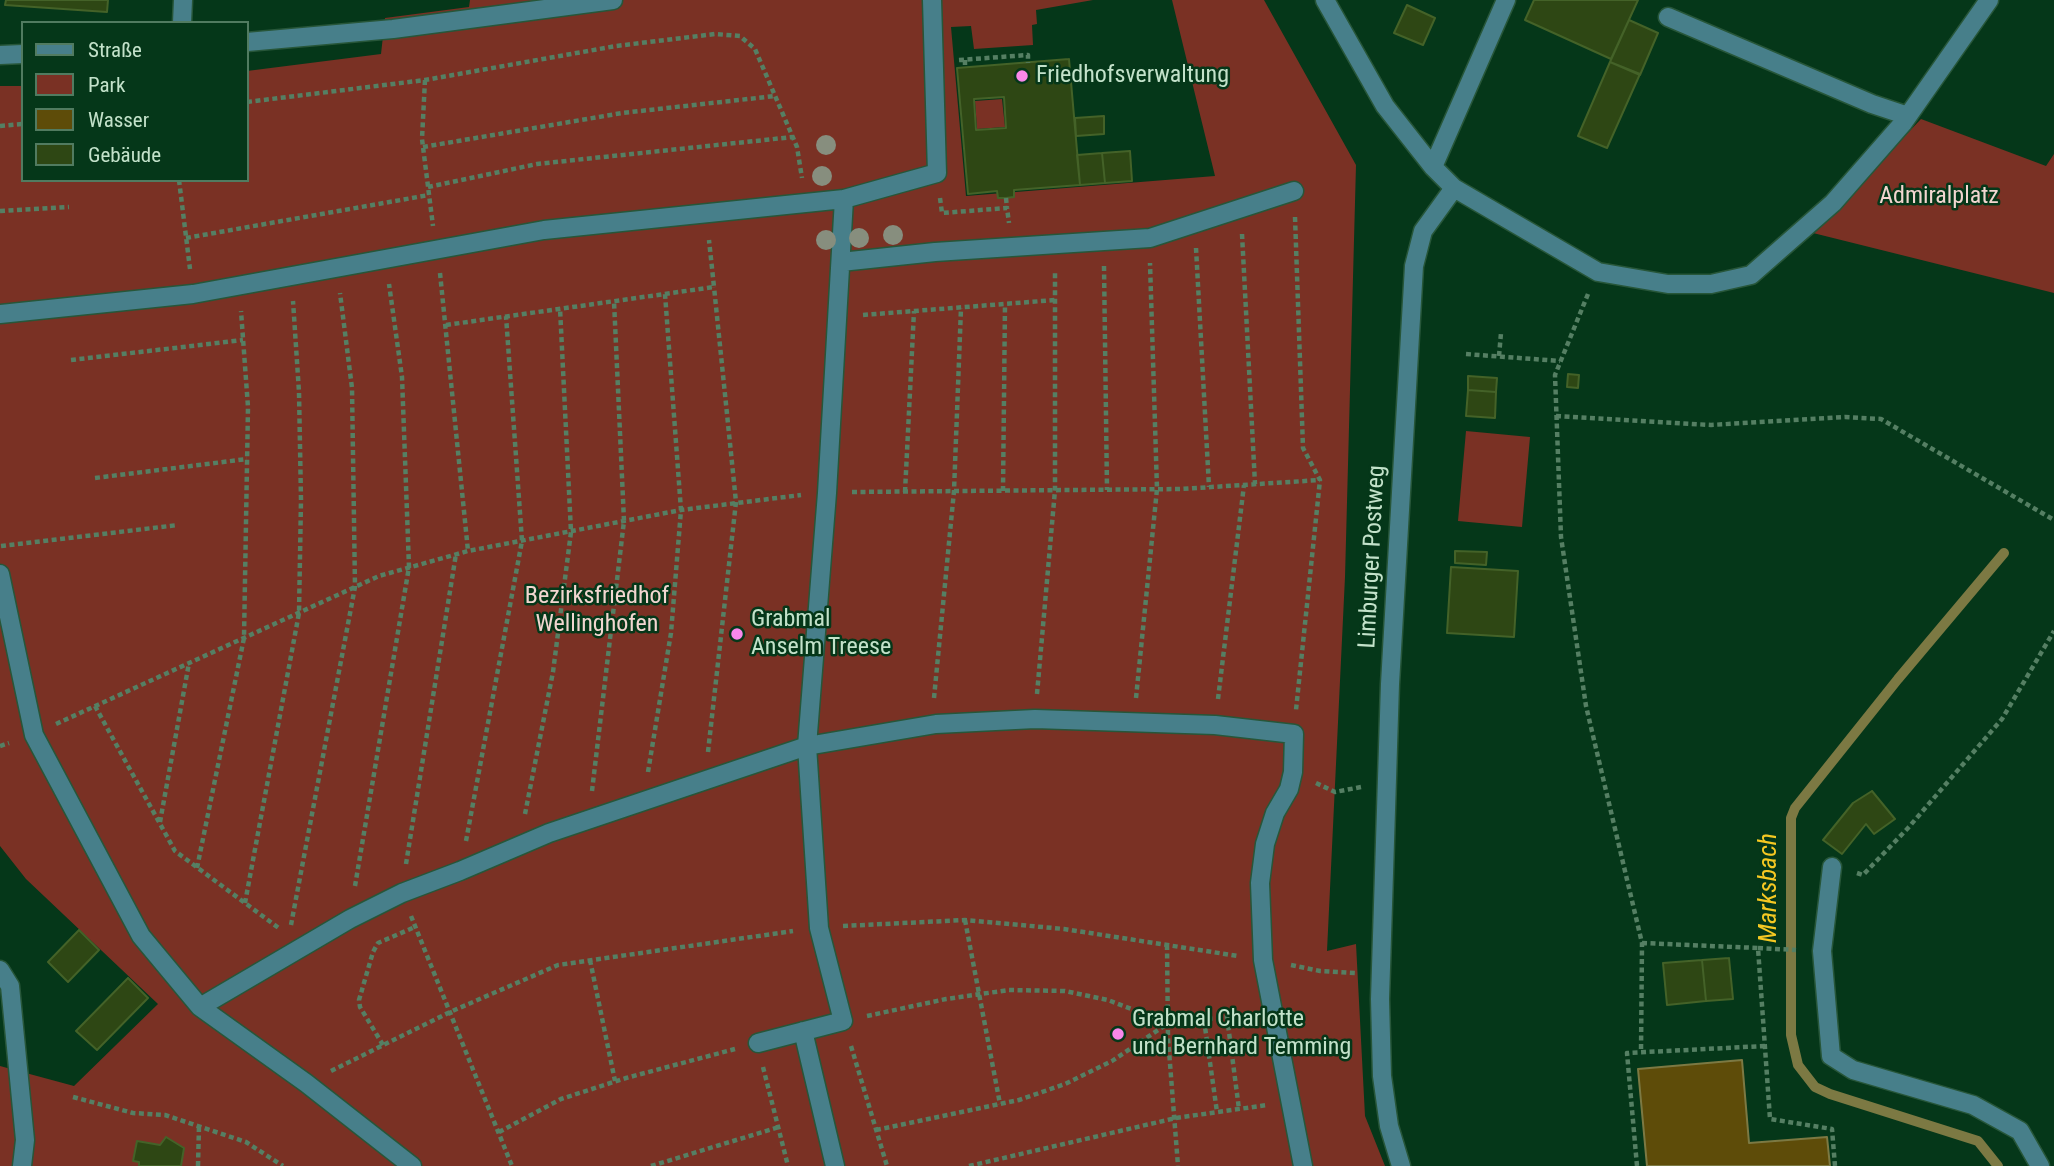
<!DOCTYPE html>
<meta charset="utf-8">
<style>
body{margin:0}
#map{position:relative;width:2054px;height:1166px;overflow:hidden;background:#053719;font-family:"Roboto Condensed",sans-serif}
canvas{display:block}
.legend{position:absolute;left:21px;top:21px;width:228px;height:161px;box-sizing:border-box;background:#053719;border:2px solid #517b60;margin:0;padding:9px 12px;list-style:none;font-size:21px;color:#c3e2ca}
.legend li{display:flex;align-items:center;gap:14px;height:35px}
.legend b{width:35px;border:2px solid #517b60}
</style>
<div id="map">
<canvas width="2054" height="1166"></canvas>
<ul class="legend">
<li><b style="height:9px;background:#477f8a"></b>Straße</li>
<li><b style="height:19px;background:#7a3124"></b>Park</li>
<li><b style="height:19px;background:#5e4c09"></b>Wasser</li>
<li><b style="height:19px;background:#2e4714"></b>Gebäude</li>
</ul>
</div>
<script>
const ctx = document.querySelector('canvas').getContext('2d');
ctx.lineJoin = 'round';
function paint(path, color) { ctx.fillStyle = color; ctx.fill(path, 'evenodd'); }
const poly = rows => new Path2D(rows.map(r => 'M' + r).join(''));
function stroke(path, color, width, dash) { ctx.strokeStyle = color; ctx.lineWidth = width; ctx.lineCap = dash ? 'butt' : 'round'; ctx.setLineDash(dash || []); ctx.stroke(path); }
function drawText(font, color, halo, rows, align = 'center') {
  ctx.font = font + ' "Roboto Condensed",sans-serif'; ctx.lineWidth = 5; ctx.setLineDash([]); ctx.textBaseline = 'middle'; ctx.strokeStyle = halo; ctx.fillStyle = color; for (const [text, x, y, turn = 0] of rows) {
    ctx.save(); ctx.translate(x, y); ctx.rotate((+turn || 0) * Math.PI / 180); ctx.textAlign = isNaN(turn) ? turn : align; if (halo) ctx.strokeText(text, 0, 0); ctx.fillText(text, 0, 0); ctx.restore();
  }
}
paint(poly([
 [470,0,1093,0,1036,10,1037,24,1032,25,1033,45,974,49,971,26,951,27,966,196,1215,176,1172,0,1264,0,1356,165,1345,577,1327,951,1356,944,1365,1116,1385,1166,0,1166,0,1066,74,1086,158,1004,26,879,0,846,0,86,23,86,23,180,247,180,247,71,381,54,385,18,469,7],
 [1002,99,1005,127,977,129,975,101],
 [1921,119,2046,166,2054,154,2054,293,1813,233],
 [1466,431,1530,437,1522,527,1458,521]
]), '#7a3124');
const water = poly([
 [1742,1060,1749,1143,1827,1137,1830,1166,1647,1166,1638,1069,1742,1060]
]);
paint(water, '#5e4c09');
stroke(water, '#7c7943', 2);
stroke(poly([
 [1998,1166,1978,1141,1830,1094,1815,1087,1798,1065,1791,1035,1791,818,1795,808,1898,679,2004,553]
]), '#7c7943', 10);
const building = poly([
 [6,0,108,0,107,12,5,5,6,0],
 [1534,0,1638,0,1611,59,1525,20,1534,0],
 [1407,5,1435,18,1423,45,1394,33,1407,5],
 [1629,20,1658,33,1640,75,1610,62,1629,20],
 [1069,59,1080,185,1014,190,1014,197,1006,198,998,198,997,191,968,194,957,68,1069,59],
 [1004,97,1006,128,976,130,974,99,1004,97],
 [1610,62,1640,74,1607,148,1578,136,1610,62],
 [1104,116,1104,134,1076,136,1075,118,1104,116],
 [1130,151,1132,181,1105,183,1102,153,1130,151],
 [1102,153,1105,183,1080,185,1077,155,1102,153],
 [1568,374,1579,375,1578,388,1567,387,1568,374],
 [1468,376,1497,378,1496,392,1468,390,1468,376],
 [1468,390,1496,392,1495,418,1466,416,1468,390],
 [1455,551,1487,552,1486,565,1455,563,1455,551],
 [1451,567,1518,571,1514,637,1447,633,1451,567],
 [1872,791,1895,819,1874,834,1866,824,1842,854,1823,840,1853,803,1872,791],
 [79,930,99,950,68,982,48,962,79,930],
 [1729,958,1733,999,1706,1001,1702,960,1729,958],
 [1702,960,1706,1001,1667,1005,1663,963,1702,960],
 [128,978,148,998,97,1050,76,1031,128,978],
 [166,1137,184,1148,181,1166,139,1166,139,1162,133,1161,137,1141,160,1145,166,1137]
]);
paint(building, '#2e4714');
stroke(building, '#446228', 2);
const minor = poly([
 [1325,0,1385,106,1433,167,1454,188,1598,272,1668,284,1711,284,1751,275,1833,203,1903,123,1989,0],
 [1668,17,1872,104,1908,116],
 [182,23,183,0],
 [247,42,393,29,613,0],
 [0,55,23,54],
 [1433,167,1506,0],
 [841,262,935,252,1150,238,1294,191],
 [0,314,193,294,544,230,844,199,937,173,932,0],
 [0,574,34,735,141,936,200,1007,306,1083,412,1166],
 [1832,867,1822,951,1831,1056,1853,1070,1973,1105,2020,1131,2040,1166],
 [0,970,10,986,25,1140,22,1166],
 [200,1007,350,919,402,893,460,871,549,833,807,746,936,724,1035,719,1215,725,1294,734,1293,772,1289,789,1275,813,1265,844,1260,883,1263,960,1303,1166],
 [803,1031,835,1166],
 [758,1043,843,1021,819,928,807,746,827,493,844,199],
 [1401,1166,1389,1126,1382,1076,1380,999,1390,684,1414,266,1423,231,1454,188]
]);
stroke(minor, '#275639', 21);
stroke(poly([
 [959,60,1028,55,1028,63],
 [965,60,965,68],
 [425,80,422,139,433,226],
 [247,102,425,80,616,46,715,34,740,36,755,49,797,147,802,178],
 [0,126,23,124],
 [423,147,622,113,775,96],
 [179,180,190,269],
 [428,187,537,164,793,137],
 [940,198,942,213,1007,208,1009,223],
 [1006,198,1007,208],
 [0,211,69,207],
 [1295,217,1303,448,1320,480,1296,710],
 [1242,234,1255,484],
 [186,238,429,195],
 [1196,248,1209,487],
 [1104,266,1107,490],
 [440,273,468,551],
 [1588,294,1555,375,1561,537,1586,706,1642,943,1641,1052],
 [863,315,1055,300],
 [446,325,714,287,709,240],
 [1466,354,1560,361],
 [1499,356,1501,333],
 [71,360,243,340],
 [1556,416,1711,425,1845,417,1881,419,2054,520],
 [95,478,247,459],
 [1003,491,1005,304],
 [852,492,1181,489,1320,480],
 [905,492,914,311],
 [1,546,178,525],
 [1037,694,1055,490,1055,270],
 [934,698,954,491,961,308],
 [1136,698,1157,489,1150,263],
 [1218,699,1244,485],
 [95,706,175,851,280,929],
 [56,724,379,576,468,551,681,510,801,495],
 [0,746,9,743],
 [708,752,736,502,714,287],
 [648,772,671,633,681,510,665,294],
 [1316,783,1335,792,1361,787],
 [592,791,624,521,614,301],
 [525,814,553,672,571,532,560,308],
 [160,822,189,663],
 [466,841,522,541,506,316],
 [406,864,456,554],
 [197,868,244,638,248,407,241,311],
 [1857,873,1863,875,1908,828,2002,719,2054,631],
 [355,886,409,567,402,377,389,284],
 [245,903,299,613,301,500,299,392,293,301],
 [411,916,512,1166],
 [965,920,1000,1104],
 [291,925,355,587,352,388,340,293],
 [843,926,965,920,1064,929,1238,956],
 [1642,943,1758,948,1770,1119,1832,1129,1835,1166],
 [1167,945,1168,1038,1178,1166],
 [1758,948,1796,950],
 [590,960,615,1081],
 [1291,965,1320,971,1356,973],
 [867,1016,946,999,1009,990,1065,991,1108,1000,1168,1023,1249,1015],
 [1227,1017,1239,1109],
 [1204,1020,1217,1112],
 [383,1045,360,1007,359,1000,373,952,378,943,415,927],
 [851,1046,887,1166],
 [763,1067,788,1166],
 [331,1071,450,1012,558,965,793,931],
 [73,1097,133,1113,165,1115,246,1142,283,1166],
 [876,1130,1019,1100,1065,1084,1112,1061,1167,1024],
 [499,1132,561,1099,626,1078,735,1049],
 [198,1166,199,1126],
 [651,1166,779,1127],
 [969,1166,1176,1118,1267,1105],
 [1637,1166,1627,1053,1765,1046]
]), '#557f63', 4.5, [5, 3.5]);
stroke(minor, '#477f8a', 18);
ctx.fillStyle = '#878e7e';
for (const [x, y] of [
 [826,145],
 [822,176],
 [893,235],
 [859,238],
 [826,240]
]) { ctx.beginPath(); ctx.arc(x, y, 10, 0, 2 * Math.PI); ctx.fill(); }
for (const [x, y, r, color] of [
 [1022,76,7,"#f888eb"],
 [737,634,7,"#f888eb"],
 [1118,1034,7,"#f888eb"]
]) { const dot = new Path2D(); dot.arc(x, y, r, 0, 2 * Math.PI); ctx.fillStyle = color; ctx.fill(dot); stroke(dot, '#053719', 2.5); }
drawText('24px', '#c3e2ca', '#053719', [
 ["Friedhofsverwaltung",1036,76],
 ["Grabmal",751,620],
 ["Anselm Treese",751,648],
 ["Grabmal Charlotte",1132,1020],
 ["und Bernhard Temming",1132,1048]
], 'left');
drawText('24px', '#f2d6d0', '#053719', [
 ["Admiralplatz",1939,197],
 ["Bezirksfriedhof",597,597],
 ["Wellinghofen",597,625]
]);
drawText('24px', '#c3e2ca', '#053719', [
 ["Limburger Postweg",1373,557,-87]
]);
drawText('italic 26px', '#f5c822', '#053719', [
 ["Marksbach",1769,888,-90]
]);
</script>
